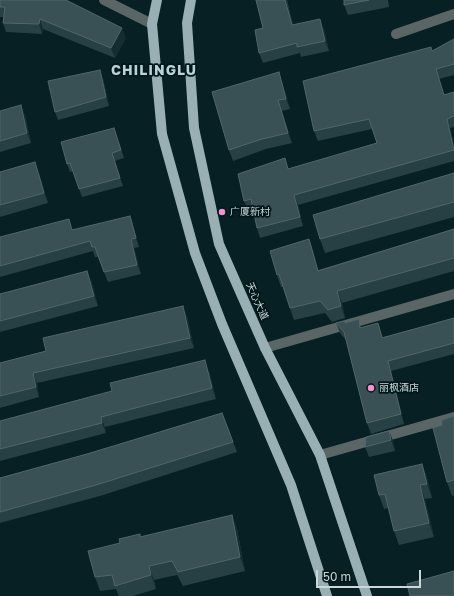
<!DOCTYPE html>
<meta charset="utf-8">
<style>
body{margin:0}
#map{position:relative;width:454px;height:596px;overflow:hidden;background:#062023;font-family:"Golos Text",sans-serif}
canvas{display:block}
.scale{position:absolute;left:316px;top:570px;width:105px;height:18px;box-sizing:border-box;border:2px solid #cad8da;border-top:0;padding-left:5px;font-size:12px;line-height:14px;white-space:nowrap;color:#cad8da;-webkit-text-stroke:3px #001719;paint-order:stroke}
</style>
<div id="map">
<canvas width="454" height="596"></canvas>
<div class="scale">50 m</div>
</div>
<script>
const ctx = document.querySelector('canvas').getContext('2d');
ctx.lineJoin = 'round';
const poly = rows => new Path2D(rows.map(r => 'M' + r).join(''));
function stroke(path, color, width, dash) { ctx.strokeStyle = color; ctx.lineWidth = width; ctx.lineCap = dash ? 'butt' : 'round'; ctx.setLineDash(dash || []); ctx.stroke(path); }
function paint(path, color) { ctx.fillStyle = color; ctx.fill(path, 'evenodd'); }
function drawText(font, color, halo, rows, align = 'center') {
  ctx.font = font + ' "Golos Text","Noto Sans SC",sans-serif'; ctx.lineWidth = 3.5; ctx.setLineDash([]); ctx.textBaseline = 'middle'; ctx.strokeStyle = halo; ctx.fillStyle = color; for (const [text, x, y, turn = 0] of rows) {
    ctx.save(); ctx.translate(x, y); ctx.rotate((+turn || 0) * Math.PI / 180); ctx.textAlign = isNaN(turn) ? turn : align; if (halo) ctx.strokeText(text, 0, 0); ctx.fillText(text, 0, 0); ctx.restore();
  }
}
stroke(poly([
 [104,0,152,24],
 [396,34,454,14],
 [265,348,454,294],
 [320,455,454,417]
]), '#5a6566', 10);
stroke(poly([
 [157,0,152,24,162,134,195,253,222,324,291,485,327,596],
 [191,0,187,23,194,128,219,244,265,348,320,455,367,596]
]), '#98b0b3', 10);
paint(poly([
 [0,0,126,38,115,58,43,29,42,34,6,32,3,23,4,17,0,17],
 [256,0,288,0,287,0,293,25,324,29,329,51,301,57,300,53,263,63,259,53,263,28],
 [344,0,388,0,389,7,348,15,344,5],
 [454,39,454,75,439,79,444,95,454,92,454,127,450,128,454,145,454,161,298,205,303,226,260,238,257,228,253,209,248,211,244,201,377,143,372,129,318,141,314,131,432,51],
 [103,78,109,106,58,120,55,112],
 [282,82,290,109,282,111,292,143,266,149,233,161,229,150],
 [0,111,25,115,31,143,0,152],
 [114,128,124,158,115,161,123,186,82,197,73,171,70,172,67,164],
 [0,172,39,173,48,203,0,217],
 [454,173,454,217,325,253,320,239],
 [130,216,133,225,139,247,134,248,141,274,108,282,98,257,95,257,93,251,0,277,0,237,73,230],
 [454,229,454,271,342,303,345,318,332,322,325,313,294,320,283,287,281,287,277,275,309,239,313,251,318,270],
 [91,280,98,306,0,332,0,294],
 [187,316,194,348,37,383,39,397,0,408,0,363],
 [454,318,454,354,391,371,404,424,371,434,367,423,346,340,340,333,336,323,345,323,362,327,378,323,383,337],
 [209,371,216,399,105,427,106,433,0,461,0,421,112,391],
 [222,413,237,452,100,496,0,523,0,478,87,454],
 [454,416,454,495,452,496,447,482,442,425],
 [389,431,393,441,395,451,369,457,365,447],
 [422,464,427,478,432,498,425,499,434,537,399,545,394,531,388,508,384,509,379,495],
 [232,515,237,529,245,571,183,586,177,575,154,580,156,589,133,596,119,596,116,589,100,591,95,577,120,543,141,537]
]), '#274043');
paint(poly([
 [285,0,286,0,295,35,292,25],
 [40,19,43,29,42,34,39,24],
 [320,19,324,29,329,51,325,41],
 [122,28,126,38,115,58,111,48],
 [100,70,103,78,109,106,106,97],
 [279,72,282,82,290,109,286,99],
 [278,100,282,111,292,143,288,133],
 [21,105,25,115,31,143,27,133],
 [447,119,450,128,454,145,454,150],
 [112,153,115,161,123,186,120,178],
 [35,162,39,173,48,203,44,193],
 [294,195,298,205,303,226,300,217],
 [130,216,133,225,139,247,136,238],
 [131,239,134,248,141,274,137,265],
 [309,239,313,251,322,283,318,271],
 [87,271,91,280,98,306,94,296],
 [337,291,342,303,345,318,341,306],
 [183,306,187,316,194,348,190,338],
 [378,323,382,334,386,348,382,338],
 [205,360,209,371,216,399,212,388],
 [388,361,391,371,404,424,401,414],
 [33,373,37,383,39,397,36,387],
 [101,417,105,427,106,433,102,423],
 [389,431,393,441,395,451,391,440],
 [422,464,427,478,432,498,427,484],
 [420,485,425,499,434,537,429,523],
 [232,515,237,529,245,571,240,557],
 [149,566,154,580,156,589,151,575]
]), '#132d30');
const building = poly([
 [0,0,66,0,122,28,111,48,40,19,39,24,3,23,5,7,0,7,0,0],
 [256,0,285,0,292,25,320,19,325,41,297,47,297,43,259,53,255,30,263,28,256,0],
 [344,0,369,0,344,5,344,0],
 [454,39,454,64,436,69,444,95,454,92,454,116,447,119,454,150,294,195,300,217,257,228,251,199,244,201,238,174,285,158,288,169,377,143,369,119,314,131,303,81,431,47,432,51,454,39],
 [100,70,106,97,55,112,48,81,100,70],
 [279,72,286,99,278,100,288,133,262,139,229,150,212,92,279,72],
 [21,105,27,133,0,141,0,111,21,105],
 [114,128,121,150,112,153,120,178,79,189,70,163,67,164,61,142,114,128],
 [35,162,44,193,0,205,0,172,35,162],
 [454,173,454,202,320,239,313,215,454,173],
 [130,216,136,238,131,239,137,265,104,272,95,247,92,247,90,241,0,266,0,237,69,219,72,230,130,216],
 [454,229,454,258,337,291,341,306,328,310,320,301,290,308,279,274,277,275,270,251,309,239,318,271,454,229],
 [87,271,94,296,0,321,0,294,87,271],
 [183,306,190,338,33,373,36,387,0,396,0,363,46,351,43,338,183,306],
 [454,318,454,343,388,361,401,414,367,423,344,332,336,323,345,321,345,323,359,319,360,328,378,323,382,338,454,318],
 [205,360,212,388,101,417,102,423,0,449,0,421,112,391,110,383,205,360],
 [222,413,233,442,96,485,0,512,0,478,87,454,222,413],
 [454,416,454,480,447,482,433,428,442,425,442,420,454,416],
 [389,431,391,440,365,447,366,437,389,431],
 [422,464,427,484,420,485,429,523,394,531,385,494,379,495,374,475,422,464],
 [232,515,240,557,178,572,172,561,149,566,151,575,115,586,112,575,95,577,88,551,120,543,119,539,140,534,140,537,232,515],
 [454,571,454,596,410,596,407,584,454,571]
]);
paint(building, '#395154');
stroke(building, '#506669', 1);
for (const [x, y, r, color] of [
 [222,212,4,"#f591d2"],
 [371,388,4,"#f591d2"]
]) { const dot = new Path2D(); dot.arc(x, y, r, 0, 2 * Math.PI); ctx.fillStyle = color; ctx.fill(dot); stroke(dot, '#001719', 1.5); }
drawText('10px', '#cad8da', '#001719', [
 ["广厦新村",230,212],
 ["丽枫酒店",379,388]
], 'left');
drawText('10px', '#cad8da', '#001719', [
 ["天心大道",257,301,66]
]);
ctx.letterSpacing = '1px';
drawText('bold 14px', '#b6d4d7', '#001719', [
 ["CHILINGLU",154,71]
]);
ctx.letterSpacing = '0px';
</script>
